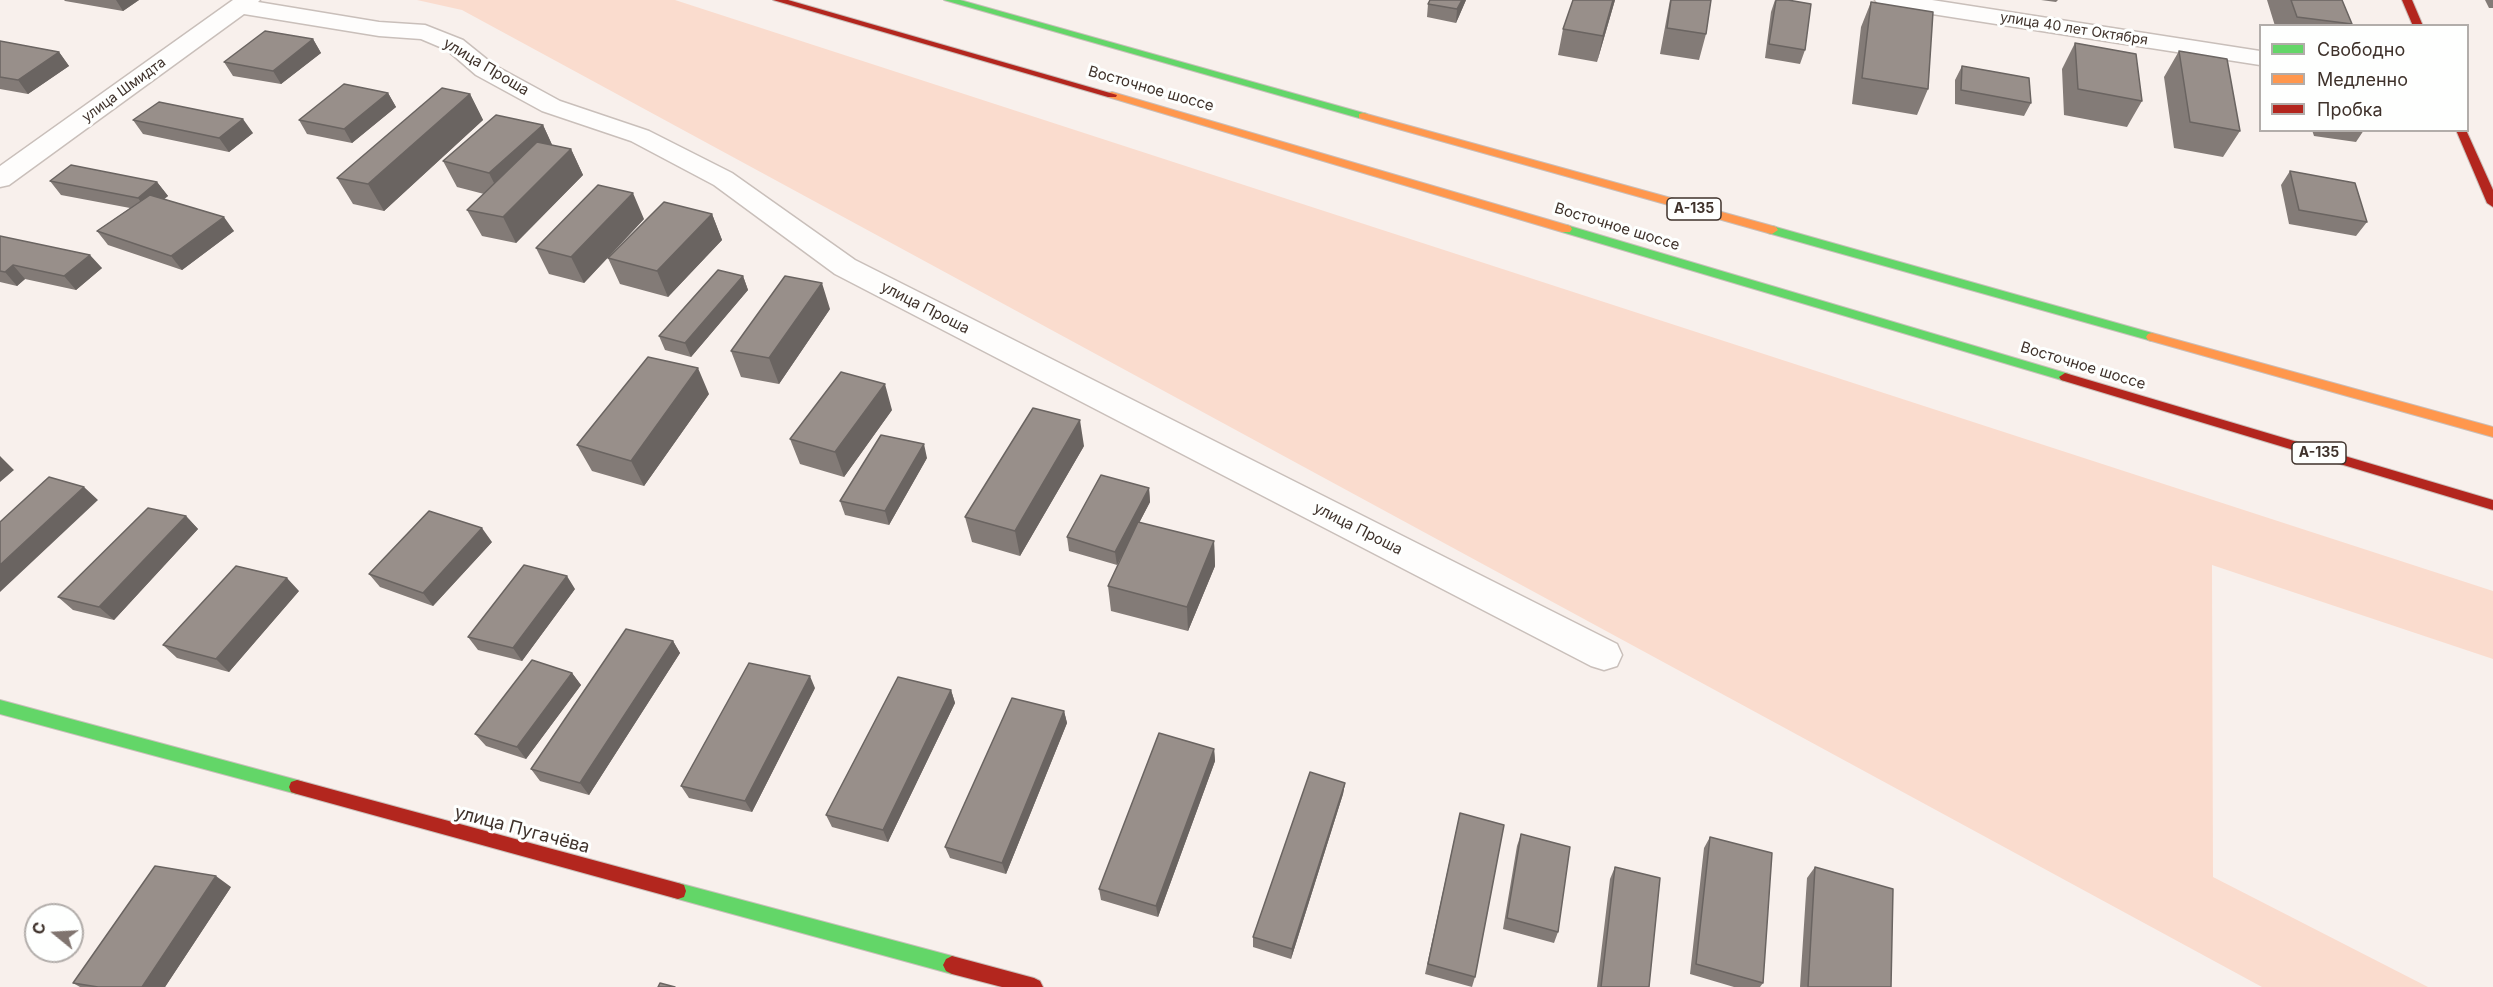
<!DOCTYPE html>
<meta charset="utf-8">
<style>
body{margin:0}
#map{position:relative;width:2493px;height:987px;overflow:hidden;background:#f8f0ec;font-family:Inter,sans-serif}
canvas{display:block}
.legend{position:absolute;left:2259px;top:24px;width:210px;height:108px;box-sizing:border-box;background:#fefffe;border:2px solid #b2adaa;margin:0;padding:8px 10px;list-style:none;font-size:18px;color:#3f322b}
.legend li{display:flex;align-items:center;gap:12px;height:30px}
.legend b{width:30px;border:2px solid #b2adaa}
.north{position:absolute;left:24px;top:903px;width:60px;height:60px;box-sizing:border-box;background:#fefffe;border:2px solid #b2adaa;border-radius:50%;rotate:288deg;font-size:16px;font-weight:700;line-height:24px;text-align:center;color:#3f322b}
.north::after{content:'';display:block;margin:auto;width:21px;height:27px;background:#80746f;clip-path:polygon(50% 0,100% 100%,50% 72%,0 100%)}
</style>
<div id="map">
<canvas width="2493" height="987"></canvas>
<ul class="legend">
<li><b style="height:8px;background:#63d668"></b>Свободно</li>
<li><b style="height:8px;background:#ff974d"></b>Медленно</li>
<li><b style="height:8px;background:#b3261e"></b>Пробка</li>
</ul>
<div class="north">С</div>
</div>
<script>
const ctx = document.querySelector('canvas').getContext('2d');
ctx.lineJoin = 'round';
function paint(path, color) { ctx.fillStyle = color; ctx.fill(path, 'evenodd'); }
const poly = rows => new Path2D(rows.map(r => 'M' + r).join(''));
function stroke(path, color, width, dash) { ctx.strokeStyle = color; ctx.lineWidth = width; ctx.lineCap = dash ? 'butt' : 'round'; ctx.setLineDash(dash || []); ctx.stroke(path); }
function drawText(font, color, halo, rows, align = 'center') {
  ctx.font = font + ' Inter,sans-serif'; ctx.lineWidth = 6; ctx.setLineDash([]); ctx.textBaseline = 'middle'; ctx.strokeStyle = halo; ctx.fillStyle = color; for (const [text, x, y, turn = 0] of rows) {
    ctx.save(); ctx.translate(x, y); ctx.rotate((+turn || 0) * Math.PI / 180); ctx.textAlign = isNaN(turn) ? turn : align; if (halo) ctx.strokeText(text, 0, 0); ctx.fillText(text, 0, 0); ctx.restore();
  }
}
paint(poly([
 [417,0,675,0,2493,591,2493,659,2212,565,2213,877,2428,987,2262,987,462,10]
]), '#fadcce');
const street = poly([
 [233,0,260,0,258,2,379,22,425,25,463,40,494,65,560,101,649,131,732,173,855,260,1617,644,1622,655,1617,666,1604,670,1591,666,835,274,714,185,631,141,542,111,476,75,447,50,421,39,379,36,244,14,9,185,0,187,0,166,233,0],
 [1875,0,1932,0,2260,51,2260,65,1887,7,1879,5,1875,0]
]);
const fast = poly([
 [944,0,960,0,1367,114,1368,116,1367,118,1359,118,944,0],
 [1566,225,2069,374,2071,377,2065,381,1562,232,1562,226,1566,225],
 [1772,226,2152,333,2158,337,2152,341,1768,233,1766,230,1772,226],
 [0,700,297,780,303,782,305,787,303,792,297,794,0,714,0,700],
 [678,883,952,956,958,959,961,965,958,971,952,974,678,899,672,897,670,891,672,885,678,883]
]);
const slow = poly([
 [1112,92,1570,226,1572,229,1570,232,1562,232,1108,97,1108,93,1112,92],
 [1363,113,1776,227,1778,230,1772,234,1768,233,1359,118,1359,114,1363,113],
 [2152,333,2493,427,2493,437,2148,340,2146,337,2148,334,2152,333]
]);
const jam = poly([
 [773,0,788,0,1117,95,1116,97,1108,97,773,0],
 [2402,0,2412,0,2423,26,2413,26,2402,0],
 [2456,130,2466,130,2493,190,2493,207,2487,203,2456,130],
 [2065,373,2493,500,2493,510,2061,380,2059,377,2065,373],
 [297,780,678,883,684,885,686,891,684,897,678,899,297,794,291,792,289,787,291,782,297,780],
 [952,956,1034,978,1040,981,1043,987,1002,987,952,974,946,971,943,965,946,959,952,956]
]);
stroke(street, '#c9bfba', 3);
stroke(fast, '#c9bfba', 2);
stroke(slow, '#c9bfba', 2);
stroke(jam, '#c9bfba', 2);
paint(street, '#fefdfc');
paint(fast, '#63d668');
paint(slow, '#ff974d');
paint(jam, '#b3261e');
paint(poly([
 [64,0,139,0,123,11,65,1],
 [1430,0,1466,0,1456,23,1427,17,1428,4],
 [1573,0,1615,0,1597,62,1558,55,1563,29],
 [1670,0,1711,0,1706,34,1699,60,1660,54],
 [1775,0,1805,50,1800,64,1765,58,1771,12],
 [2041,0,2058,0,2056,2],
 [2267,0,2342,0,2352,24,2351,26,2275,26],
 [2485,0,2493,0,2493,8,2489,8],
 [1871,2,1928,89,1917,115,1852,104,1861,27],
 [313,39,321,53,281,84,233,76,224,62],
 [0,41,59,52,69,66,28,94,0,89],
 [2075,43,2142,101,2127,127,2064,115,2062,69],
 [2179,51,2240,131,2223,157,2174,148,2164,77],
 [1962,66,2031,103,2024,116,1955,104,1955,80],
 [388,93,396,107,352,143,307,134,299,120],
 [470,94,483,120,384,211,353,204,337,178],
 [133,120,253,133,229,152,143,134],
 [543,125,552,145,571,149,583,175,516,243,482,236,467,210,484,194,457,187,443,161],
 [2312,130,2364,130,2356,142,2314,136],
 [2290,171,2367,222,2356,236,2289,224,2281,185],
 [50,181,157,182,168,196,164,199,234,231,182,270,108,245,97,231,130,208,61,195],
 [712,214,722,240,668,297,620,284,608,258],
 [644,219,584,283,549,274,536,248],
 [0,236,102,268,76,290,25,279,17,286,0,282],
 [743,276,748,290,691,357,665,350,659,336],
 [830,309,779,384,741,377,731,351],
 [709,394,644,486,592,471,577,445],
 [892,410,844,477,800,464,790,439],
 [1084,446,1020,556,972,542,965,517],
 [927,458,889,525,845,515,840,501],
 [1149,488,1150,502,1139,523,1214,541,1215,566,1188,631,1111,611,1108,586,1127,545,1117,565,1069,551,1067,537],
 [186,516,198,529,114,620,73,610,58,597],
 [492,542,433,606,380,587,369,574],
 [575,589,522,661,478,650,468,637],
 [299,591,229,672,177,658,163,645],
 [673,641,680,653,589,795,540,781,531,769],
 [572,673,581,685,526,759,486,746,475,734],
 [815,688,752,812,689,798,681,786],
 [951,690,955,703,888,842,832,827,826,815],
 [1064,711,1067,723,1006,874,950,858,945,847],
 [1214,749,1215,761,1158,917,1101,900,1099,889],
 [1345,783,1343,794,1291,959,1253,947,1253,937],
 [1460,813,1475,977,1472,987,1425,974],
 [1521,834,1558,932,1554,943,1503,929,1517,846],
 [1710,837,1763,983,1760,987,1734,987,1690,974,1704,848],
 [1615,867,1649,987,1597,987,1610,879],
 [1815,867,1891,987,1800,987,1807,878],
 [231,887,165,987,80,987,73,983]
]), '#837b77');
paint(poly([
 [116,0,139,0,123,11],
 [1462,0,1466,0,1456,23,1457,9],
 [1613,0,1615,0,1597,62,1603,36],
 [313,39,321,53,281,84,273,71],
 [59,52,69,66,28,94,18,80],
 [388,93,396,107,352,143,344,129],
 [470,94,483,120,384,211,368,184],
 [243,119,253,133,229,152,219,138],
 [543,125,555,151,502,199,489,173],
 [571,149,583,175,516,243,503,217],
 [157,182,168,196,148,212,138,198],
 [633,193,644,219,584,283,571,257],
 [712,214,722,240,668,297,657,271],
 [224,217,234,231,182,270,171,256],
 [90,255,102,268,76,290,64,276],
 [13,265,25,279,17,286,5,272],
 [743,276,748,290,691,357,685,343],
 [822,283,830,309,779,384,769,358],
 [698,368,709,394,644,486,631,461],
 [885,384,892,410,844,477,835,452],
 [1080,420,1084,446,1020,556,1015,531],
 [924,444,927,458,889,525,885,511],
 [0,456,14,470,0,482],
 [84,487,98,500,0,592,0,565],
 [1149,488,1150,502,1117,565,1115,552],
 [186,516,198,529,114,620,99,607],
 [482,528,492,542,433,606,423,593],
 [1214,541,1215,566,1188,631,1187,607],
 [567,576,575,589,522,661,513,648],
 [287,578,299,591,229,672,216,659],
 [673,641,680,653,589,795,580,783],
 [572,673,581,685,526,759,517,747],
 [810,676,815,688,752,812,745,801],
 [951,690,955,703,888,842,883,830],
 [1064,711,1067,723,1006,874,1002,863],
 [1214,749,1215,761,1158,917,1156,906],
 [1345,783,1343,794,1291,959,1292,949],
 [216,876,231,887,165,987,142,987]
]), '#6a6461');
const building = poly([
 [1430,0,1462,0,1457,9,1428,4,1430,0],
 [1573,0,1613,0,1603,36,1563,29,1573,0],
 [1671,0,1711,0,1706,34,1667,28,1671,0],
 [1776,0,1788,0,1811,4,1805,50,1769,44,1776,0],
 [2291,0,2342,0,2352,24,2297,17,2291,0],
 [1871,2,1933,12,1928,89,1862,78,1871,2],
 [265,31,313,39,273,71,224,62,265,31],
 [0,41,59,52,18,80,0,77,0,41],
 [2075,43,2136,54,2142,101,2078,89,2075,43],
 [2179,51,2227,59,2240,131,2190,122,2179,51],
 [1962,66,2029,78,2031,103,1961,90,1962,66],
 [344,84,388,93,344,129,299,120,344,84],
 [442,88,470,94,368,184,337,178,442,88],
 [159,102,243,119,219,138,133,120,159,102],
 [496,115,543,125,489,173,443,161,496,115],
 [537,142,571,149,503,217,467,210,537,142],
 [71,165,157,182,138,198,50,181,71,165],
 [2290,171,2355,183,2367,222,2299,210,2290,171],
 [598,185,633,193,571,257,536,248,598,185],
 [150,195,224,217,171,256,97,231,150,195],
 [664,202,712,214,657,271,608,258,664,202],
 [0,236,90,255,64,276,13,265,5,272,0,271,0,236],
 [718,270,743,276,685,343,659,336,718,270],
 [785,276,822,283,769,358,731,351,785,276],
 [648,357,698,368,631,461,577,445,648,357],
 [841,372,885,384,835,452,790,439,841,372],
 [1033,408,1080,420,1015,531,965,517,1033,408],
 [881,435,924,444,885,511,840,501,881,435],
 [1101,475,1149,488,1115,552,1067,537,1101,475],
 [49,477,84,487,0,565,0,522,49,477],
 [148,508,186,516,99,607,58,597,148,508],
 [429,511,482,528,423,593,369,574,429,511],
 [1138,522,1214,541,1187,607,1108,586,1138,522],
 [524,565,567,576,513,648,468,637,524,565],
 [236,566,287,578,216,659,163,645,236,566],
 [626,629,673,641,580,783,531,769,626,629],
 [532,660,572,673,517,747,475,734,532,660],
 [749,663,810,676,745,801,681,786,749,663],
 [898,677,951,690,883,830,826,815,898,677],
 [1012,698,1064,711,1002,863,945,847,1012,698],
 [1159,733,1214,749,1156,906,1099,889,1159,733],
 [1310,772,1345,783,1292,949,1253,937,1310,772],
 [1460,813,1504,825,1475,977,1428,964,1460,813],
 [1521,834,1570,847,1558,932,1507,918,1521,834],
 [1710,837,1772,853,1763,983,1696,964,1710,837],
 [155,866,216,876,142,987,98,987,73,983,155,866],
 [1615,867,1660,878,1649,987,1601,987,1615,867],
 [1815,867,1893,889,1891,987,1808,987,1815,867],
 [660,983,675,987,658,987,660,983]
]);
paint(building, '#988f8a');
stroke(building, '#6a6461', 1.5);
drawText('14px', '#3f322b', '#fefffe', [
 ["улица 40 лет Октября",2074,29,9],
 ["улица Шмидта",124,90,-36]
]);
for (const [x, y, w] of [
 [1694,209,54],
 [2319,453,54]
]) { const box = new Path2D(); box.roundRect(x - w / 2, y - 11, w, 22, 4.5); ctx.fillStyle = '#fefffe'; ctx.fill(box); stroke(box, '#3f322b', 1.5); }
drawText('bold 14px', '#3f322b', null, [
 ["А-135",1694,209],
 ["А-135",2319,453]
]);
drawText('15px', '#3f322b', '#fefffe', [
 ["улица Проша",486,67,31],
 ["Восточное шоссе",1151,89,16],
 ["Восточное шоссе",1617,227,17],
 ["улица Проша",925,308,27],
 ["Восточное шоссе",2083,366,17],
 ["улица Проша",1358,529,27]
]);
drawText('18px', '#3f322b', '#fefffe', [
 ["улица Пугачёва",522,830,15]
]);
</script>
